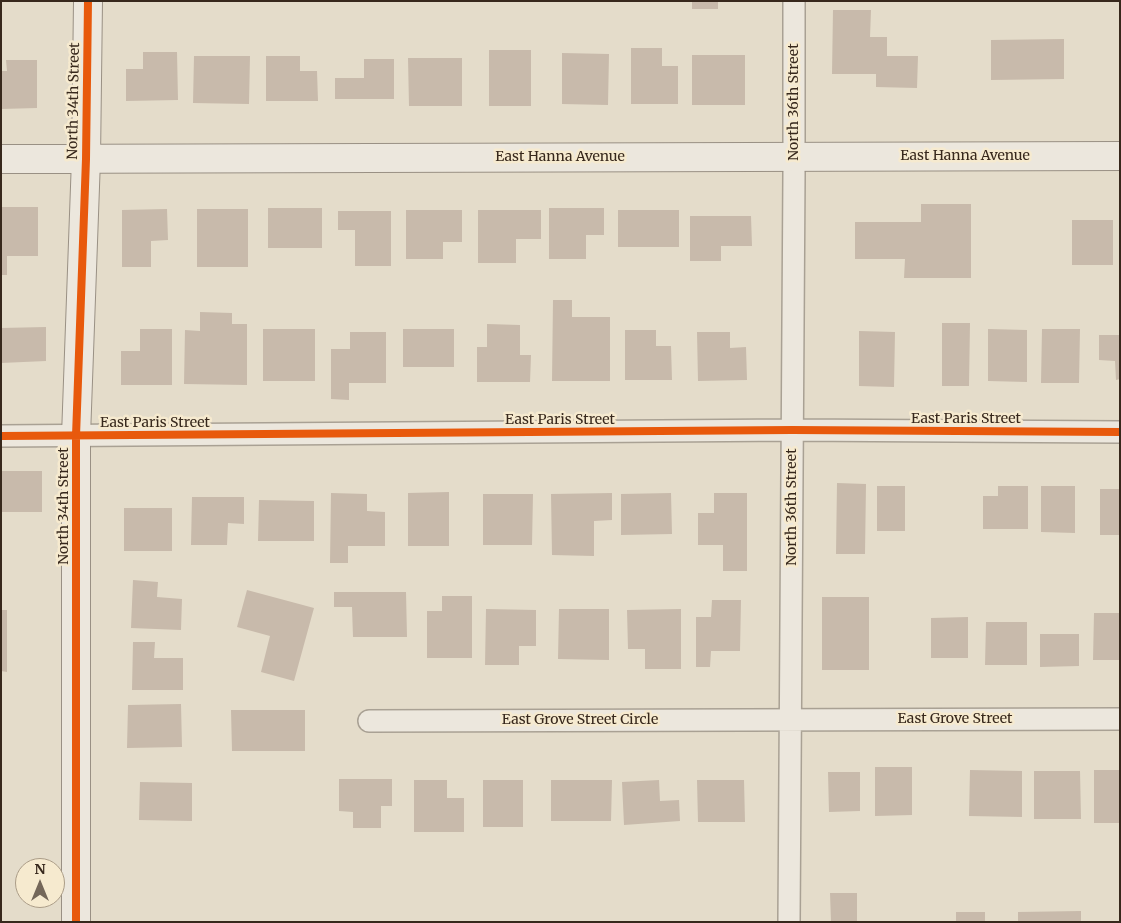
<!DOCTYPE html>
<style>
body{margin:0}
#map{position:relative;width:1121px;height:923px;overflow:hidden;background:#e4dcca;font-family:Merriweather,serif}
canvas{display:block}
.frame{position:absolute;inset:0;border:2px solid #37281c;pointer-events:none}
.north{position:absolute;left:15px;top:858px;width:50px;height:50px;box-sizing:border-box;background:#f6eacf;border:1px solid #aa9c87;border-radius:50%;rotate:0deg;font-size:14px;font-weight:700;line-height:20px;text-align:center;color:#37281c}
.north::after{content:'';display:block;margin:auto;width:18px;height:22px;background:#746759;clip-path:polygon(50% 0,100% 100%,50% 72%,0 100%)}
</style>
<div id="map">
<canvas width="1121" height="923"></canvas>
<div class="frame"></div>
<div class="north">N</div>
</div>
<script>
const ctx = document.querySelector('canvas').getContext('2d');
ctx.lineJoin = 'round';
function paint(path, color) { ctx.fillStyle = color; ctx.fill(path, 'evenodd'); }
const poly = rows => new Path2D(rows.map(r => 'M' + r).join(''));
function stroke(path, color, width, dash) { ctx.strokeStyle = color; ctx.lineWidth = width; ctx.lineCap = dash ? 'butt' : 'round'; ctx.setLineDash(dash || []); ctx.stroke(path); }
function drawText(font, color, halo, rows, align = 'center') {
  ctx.font = font + ' Merriweather,serif'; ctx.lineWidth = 5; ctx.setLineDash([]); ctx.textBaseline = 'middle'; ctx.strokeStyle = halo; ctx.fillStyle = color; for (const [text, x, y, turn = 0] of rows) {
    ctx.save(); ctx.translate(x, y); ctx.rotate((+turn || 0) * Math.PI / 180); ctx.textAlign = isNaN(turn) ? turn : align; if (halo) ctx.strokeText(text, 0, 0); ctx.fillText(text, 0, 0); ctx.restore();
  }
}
paint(poly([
 [692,1,718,1,718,9,692,9],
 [833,10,871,10,870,37,887,37,887,56,918,56,917,88,876,87,876,74,832,74],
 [1064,39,1064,79,991,80,991,40],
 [631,48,662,48,662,66,678,66,678,104,631,104],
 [489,50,531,50,531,106,489,106],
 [143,52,177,52,178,100,126,101,126,69,143,69],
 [562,53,609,54,608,105,562,104],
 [692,55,745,55,745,105,692,105],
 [194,56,250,56,249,104,193,103],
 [266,56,300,56,300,71,317,71,318,101,266,101],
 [408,58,462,58,462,106,409,106],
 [364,59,394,59,394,99,335,99,335,78,364,78],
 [6,60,37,60,37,108,1,109,1,71,7,71],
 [921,204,971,204,971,278,904,278,905,259,855,259,855,222,921,222],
 [1,207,38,207,38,256,7,256,7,275,1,275],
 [268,208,322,208,322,248,268,248],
 [549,208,604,208,604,235,586,235,586,259,549,259],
 [167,209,168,240,151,241,151,267,122,267,122,210],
 [197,209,248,209,248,267,197,267],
 [406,210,462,210,462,242,443,242,443,259,406,259],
 [478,210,541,210,541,239,516,239,516,263,478,263],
 [618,210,679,210,679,247,618,247],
 [338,211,391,211,391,266,355,266,355,230,338,230],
 [690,216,751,216,752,246,721,246,721,261,690,261],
 [1072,220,1113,220,1113,265,1072,265],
 [553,300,572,300,572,317,610,317,610,381,552,381],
 [200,312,232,313,232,324,247,324,247,385,184,384,185,330,200,331],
 [942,323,970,323,969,386,942,386],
 [487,324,520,325,520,355,531,355,530,382,477,382,477,347,487,347],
 [46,327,46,361,1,363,1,328],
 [140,329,172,329,172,385,121,385,121,351,140,351],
 [263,329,315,329,315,381,263,381],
 [403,329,454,329,454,367,403,367],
 [988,329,1027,330,1027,382,988,381],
 [1042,329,1080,329,1079,383,1041,383],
 [625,330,656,330,656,346,671,346,672,380,625,380],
 [859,331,895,332,894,387,859,386],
 [350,332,386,332,386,383,349,383,349,400,331,399,331,349,350,349],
 [697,332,730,332,730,348,746,347,747,380,698,381],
 [1099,335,1120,335,1120,379,1116,380,1115,361,1099,360],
 [1,471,42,471,42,512,1,512],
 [837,483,866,484,865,554,836,554],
 [877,486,905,486,905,531,877,531],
 [998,486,1028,486,1028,529,983,529,983,496,998,496],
 [1041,486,1075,486,1075,533,1041,532],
 [1100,489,1120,489,1120,535,1100,535],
 [449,492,449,546,408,546,408,493],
 [331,493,367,494,367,511,385,512,385,546,348,546,348,563,330,563],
 [612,493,612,520,594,521,594,556,552,555,551,494],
 [671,493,672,534,621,535,621,494],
 [714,493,747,493,747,571,723,571,723,545,698,545,698,513,714,513],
 [483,494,533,494,532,545,483,545],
 [192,497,244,497,244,524,228,523,227,545,191,545],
 [259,500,314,501,314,541,258,541],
 [124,508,172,508,172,551,124,551],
 [133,580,158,582,157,597,182,599,181,630,131,628],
 [247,590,314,608,294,681,261,672,270,636,237,627],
 [334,592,406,592,407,637,353,637,352,607,334,607],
 [442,596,472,596,472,658,427,658,427,611,442,611],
 [822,597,869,597,869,670,822,670],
 [712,600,741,600,740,651,711,651,710,667,696,667,696,617,711,617],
 [486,609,536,610,536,646,519,646,519,665,485,665],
 [559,609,609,609,609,660,558,659],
 [681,609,681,669,645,669,645,649,628,649,627,610],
 [1,610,7,610,7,672,1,671],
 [1094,613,1120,613,1120,660,1093,660],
 [968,617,968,658,931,658,931,618],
 [986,622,1027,622,1027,665,985,665],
 [1040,634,1079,634,1079,666,1040,667],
 [133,642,155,642,154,658,183,658,183,690,132,690],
 [181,704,182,747,127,748,128,705],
 [231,710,305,710,305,751,232,751],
 [875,767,912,767,912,815,875,816],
 [970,770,1022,771,1022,817,969,816],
 [1094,770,1120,770,1120,823,1094,823],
 [1034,771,1080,771,1081,819,1034,819],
 [828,772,860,772,860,811,829,812],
 [339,779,392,779,392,806,381,806,381,828,353,828,353,812,339,811],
 [414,780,447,780,447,798,464,798,464,832,414,832],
 [483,780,523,780,523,827,483,827],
 [551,780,612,780,611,821,551,821],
 [659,780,660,801,679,800,680,821,624,825,622,782],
 [697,780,744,780,745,822,698,822],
 [140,782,192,783,192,821,139,820],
 [830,893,857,893,857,922,831,922],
 [1081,911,1081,922,1018,922,1018,912],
 [956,912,985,912,985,922,956,922]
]), '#c8baab');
const street = poly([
 [1,436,792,430,1120,432],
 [369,721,1120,719],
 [789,922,794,174,794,1]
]);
const secondary = poly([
 [1,159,1120,156],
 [76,922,76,436,86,159,88,1]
]);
stroke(street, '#a9a194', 24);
stroke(secondary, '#999084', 30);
stroke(street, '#ece7dd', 21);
stroke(secondary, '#ece7dd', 28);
stroke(poly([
 [1,436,792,430,1120,432],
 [76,922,76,436,86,159,88,1]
]), '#e8590c', 8);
drawText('14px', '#37281c', '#f6eacf', [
 ["North 34th Street",74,101,-89],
 ["North 36th Street",794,102,-90],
 ["East Hanna Avenue",965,156],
 ["East Hanna Avenue",560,157],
 ["East Paris Street",966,419],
 ["East Paris Street",560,420],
 ["East Paris Street",155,423],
 ["North 34th Street",64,506,-90],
 ["North 36th Street",792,507,-90],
 ["East Grove Street",955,719],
 ["East Grove Street Circle",580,720]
]);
</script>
